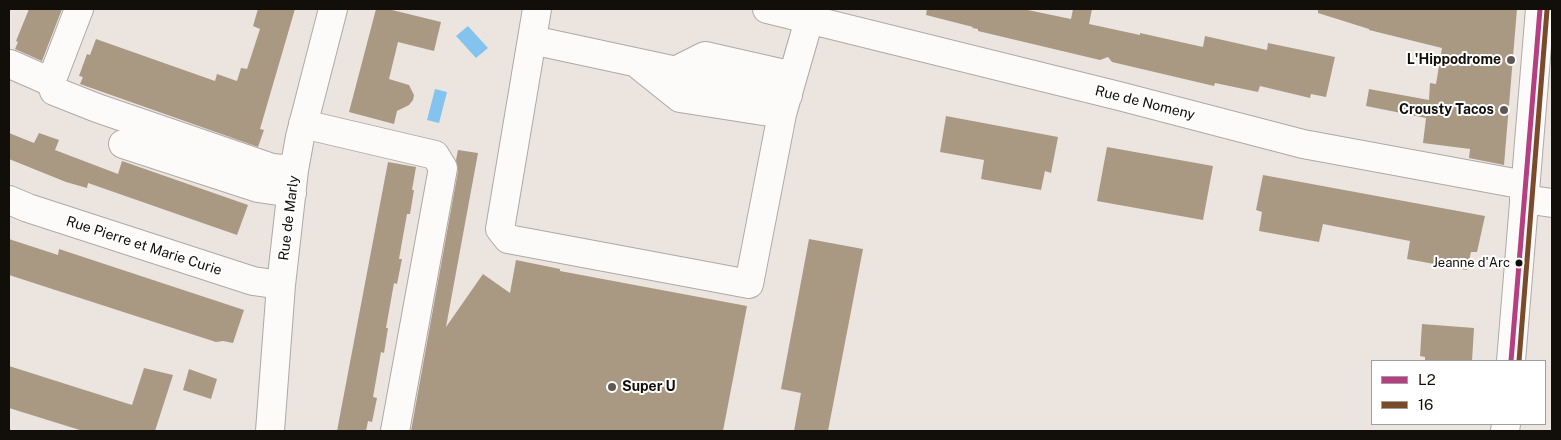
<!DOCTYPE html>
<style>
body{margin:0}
#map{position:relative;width:1561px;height:440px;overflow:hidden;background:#ece5df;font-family:"Public Sans",sans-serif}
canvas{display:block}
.frame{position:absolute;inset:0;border:10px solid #120e0a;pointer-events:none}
.legend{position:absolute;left:1371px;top:360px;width:175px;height:65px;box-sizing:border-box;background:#fff;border:1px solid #a09f9d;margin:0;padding:6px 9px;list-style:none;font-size:15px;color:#120e0a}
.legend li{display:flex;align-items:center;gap:10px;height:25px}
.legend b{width:25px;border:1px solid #a09f9d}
</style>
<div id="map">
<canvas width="1561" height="440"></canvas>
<div class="frame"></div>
<ul class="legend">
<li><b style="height:6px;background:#b63f82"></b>L2</li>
<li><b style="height:6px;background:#7a4b2a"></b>16</li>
</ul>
</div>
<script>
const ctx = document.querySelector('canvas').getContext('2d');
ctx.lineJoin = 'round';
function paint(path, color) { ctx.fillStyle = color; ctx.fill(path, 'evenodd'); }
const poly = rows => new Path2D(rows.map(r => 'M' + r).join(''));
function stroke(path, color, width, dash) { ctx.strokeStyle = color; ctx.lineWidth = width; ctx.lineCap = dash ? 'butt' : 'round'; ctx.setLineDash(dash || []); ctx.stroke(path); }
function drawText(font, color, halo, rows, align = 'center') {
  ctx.font = font + ' "Public Sans",sans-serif'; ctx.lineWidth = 4; ctx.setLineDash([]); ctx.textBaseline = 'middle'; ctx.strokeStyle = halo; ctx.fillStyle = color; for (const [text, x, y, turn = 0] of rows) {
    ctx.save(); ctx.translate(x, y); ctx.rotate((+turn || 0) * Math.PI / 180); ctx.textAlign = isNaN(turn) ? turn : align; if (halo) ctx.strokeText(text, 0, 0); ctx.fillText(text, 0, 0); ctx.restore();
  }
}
paint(poly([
 [468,26,488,48,476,58,456,36],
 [435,89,447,92,439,123,427,120]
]), '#84c3ee');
paint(poly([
 [29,9,62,9,42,61,15,49,18,42,16,41],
 [258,9,295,9,260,129,264,130,258,147,80,84,83,77,79,76,87,54,90,55,96,39,215,81,217,74,237,81,241,68,247,69,260,29,253,26],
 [376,9,388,9,441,22,434,51,398,42,389,79,409,85,414,95,413,100,409,105,397,111,394,124,349,112],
 [927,9,1023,9,1071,19,1073,9,1092,9,1089,24,1140,35,1140,33,1203,47,1205,36,1267,50,1268,43,1335,57,1326,97,1311,94,1310,98,1260,86,1258,92,1215,83,1214,86,1112,62,1108,57,1100,60,978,31,978,29,972,28,973,27,926,15],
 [1318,9,1517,9,1504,165,1469,158,1470,149,1423,143,1426,118,1366,106,1369,89,1429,100,1430,83,1436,84,1442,48,1369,30,1369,29,1318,13],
 [946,116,1058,137,1051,173,1045,171,1041,190,981,179,984,160,940,152],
 [9,133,34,143,39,133,59,140,55,150,118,174,122,161,248,205,237,235,88,183,87,188,66,182,9,159],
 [1107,147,1213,166,1203,220,1097,201],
 [458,150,478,153,446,327,483,274,510,293,516,260,560,269,560,271,747,306,723,431,411,431,458,171,456,160],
 [388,162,416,167,412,190,414,190,410,214,407,214,399,259,402,259,397,284,394,283,386,328,388,328,384,353,381,352,373,397,377,398,372,422,368,421,366,431,337,431],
 [1263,175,1485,216,1477,252,1471,252,1467,270,1407,259,1410,241,1323,224,1319,242,1259,231,1262,212,1256,210],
 [9,239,58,255,59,249,244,310,233,343,223,341,216,342,9,275],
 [809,239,863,249,828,431,794,431,801,393,781,389],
 [1422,324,1474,328,1472,361,1425,361,1425,357,1420,356],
 [9,366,132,405,144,368,173,375,155,431,83,431,9,408],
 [189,369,217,379,211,399,183,390]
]), '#a99983');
const minor = poly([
 [79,9,51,82,54,91,97,108,272,168,294,170],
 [537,9,500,229,508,239,749,284,782,114,809,20],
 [767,9,1119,96,1303,144,1525,185],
 [532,40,788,95],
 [10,64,51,82],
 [640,66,680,98,782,114],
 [675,71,705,56,793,76],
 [303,124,435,155,443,168,395,431],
 [123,144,258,188,292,193],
 [1524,199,1552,203],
 [9,200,28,208,253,281,281,285],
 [270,431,281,285,294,170,300,137,333,9]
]);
const major = poly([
 [1511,361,1540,9],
 [1505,431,1506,424]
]);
stroke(minor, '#aea9a5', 30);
stroke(major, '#aea9a5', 30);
stroke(minor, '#fcfbfa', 28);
stroke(major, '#fcfbfa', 28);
stroke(poly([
 [1511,361,1540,9]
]), '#b63f82', 5);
stroke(poly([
 [1519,361,1547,10]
]), '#7a4b2a', 5);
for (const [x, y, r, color] of [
 [1511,60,5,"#5e5955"],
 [1504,110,5,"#5e5955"],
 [1519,263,4.5,"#120e0a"],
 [612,387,5,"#5e5955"]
]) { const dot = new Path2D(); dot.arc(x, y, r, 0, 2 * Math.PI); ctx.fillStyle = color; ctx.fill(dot); stroke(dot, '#fff', 2); }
drawText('13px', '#120e0a', '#fff', [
 ["Jeanne d'Arc",1510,263]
], 'right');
drawText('bold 14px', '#120e0a', '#fff', [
 ["L'Hippodrome",1501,60],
 ["Crousty Tacos",1494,110],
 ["Super U",622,387,"left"]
], 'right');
drawText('14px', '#120e0a', '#fff', [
 ["Rue de Nomeny",1145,103,14],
 ["Rue de Marly",289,218,-83],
 ["Rue Pierre et Marie Curie",144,246,18]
]);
</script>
